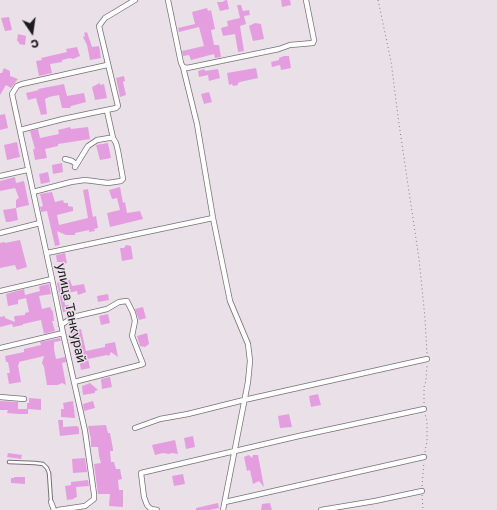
<!DOCTYPE html>
<meta charset="utf-8">
<style>
body{margin:0}
#map{position:relative;width:497px;height:510px;overflow:hidden;background:#e9e0e8;font-family:"Golos Text",sans-serif}
canvas{display:block}
.north{position:absolute;left:12px;top:12px;width:40px;height:40px;-webkit-text-stroke:3px #e9e0e8;paint-order:stroke;rotate:167deg;font-size:11px;font-weight:700;line-height:16px;text-align:center;color:#1e1b1e}
.north::after{content:'';display:block;margin:auto;width:14px;height:18px;background:#1e1b1e;clip-path:polygon(50% 0,100% 100%,50% 72%,0 100%)}
</style>
<div id="map">
<canvas width="497" height="510"></canvas>
<div class="north">С</div>
</div>
<script>
const ctx = document.querySelector('canvas').getContext('2d');
ctx.lineJoin = 'round';
function paint(path, color) { ctx.fillStyle = color; ctx.fill(path, 'evenodd'); }
const poly = rows => new Path2D(rows.map(r => 'M' + r).join(''));
function stroke(path, color, width, dash) { ctx.strokeStyle = color; ctx.lineWidth = width; ctx.lineCap = dash ? 'butt' : 'round'; ctx.setLineDash(dash || []); ctx.stroke(path); }
function drawText(font, color, halo, rows, align = 'center') {
  ctx.font = font + ' "Golos Text",sans-serif'; ctx.lineWidth = 3; ctx.setLineDash([]); ctx.textBaseline = 'middle'; ctx.strokeStyle = halo; ctx.fillStyle = color; for (const [text, x, y, turn = 0] of rows) {
    ctx.save(); ctx.translate(x, y); ctx.rotate((+turn || 0) * Math.PI / 180); ctx.textAlign = isNaN(turn) ? turn : align; if (halo) ctx.strokeText(text, 0, 0); ctx.fillText(text, 0, 0); ctx.restore();
  }
}
paint(poly([
 [226,0,227,0,229,9,220,11,217,2,222,2],
 [281,0,290,0,291,5,282,7],
 [237,5,241,5,243,11,249,10,250,15,244,16,246,24,240,26,244,51,238,52,235,34,223,36,221,28,228,26,227,21,240,18],
 [207,8,208,11,211,10,215,29,211,30,214,45,219,45,221,57,215,58,214,54,191,60,189,55,183,56,182,51,204,46,199,27,179,32,178,28,195,24,192,12],
 [9,17,12,30,5,31,1,18],
 [255,23,261,24,264,39,253,41,249,26],
 [87,32,92,47,99,46,101,58,90,60,87,45,83,37,85,36,84,33],
 [18,34,26,36,25,45,19,44,19,42,17,41],
 [77,47,80,56,73,59,70,58,62,60,62,62,50,64,52,73,39,76,36,61,42,60,41,58,67,52,66,49],
 [284,56,289,56,291,68,281,70,280,65,272,67,271,62,279,60,279,58],
 [4,68,10,71,10,76,18,79,11,88,6,85,0,95,0,73,2,73],
 [256,68,258,78,240,82,238,83,238,85,233,86,232,84,229,85,227,73],
 [204,69,205,71,218,69,220,78,209,81,208,75,199,77,198,71],
 [124,76,125,81,123,82,126,95,120,97,116,78],
 [100,83,100,85,104,84,107,98,95,100,92,87],
 [64,84,67,96,84,93,86,102,71,106,70,108,62,108,59,95,49,97,45,99,47,114,41,115,36,98,28,100,26,93,39,90,38,89],
 [209,92,212,102,204,104,201,94],
 [5,114,8,128,0,130,0,115],
 [70,127,71,129,88,127,90,139,58,144,58,146,45,149,47,158,35,160,33,149,35,149,30,131,38,129,40,138,59,134,58,130],
 [17,142,20,157,7,160,4,145],
 [108,143,111,158,100,160,96,145],
 [62,163,63,172,53,174,52,165],
 [48,172,50,182,41,184,39,174],
 [15,177,16,183,24,181,29,205,16,208,16,200,19,198,15,188,0,191,0,181],
 [120,187,123,203,125,202,127,213,140,211,143,219,110,227,107,213,120,210,117,198,112,199,109,190],
 [88,189,93,217,96,216,98,228,94,229,95,231,89,232,89,230,75,233,75,235,66,235,57,231,60,245,55,246,47,211,41,212,40,207,43,206,40,194,52,192,55,202,63,200,64,203,68,203,68,206,73,207,73,211,57,215,59,225,88,218,83,190],
 [16,208,18,220,9,222,6,222,3,210],
 [20,240,27,267,17,270,15,265,0,268,0,243,5,242,5,243],
 [126,245,131,246,133,259,122,261,120,248,124,248],
 [65,253,67,263,62,264,61,262,57,262,56,255],
 [70,280,72,286,84,284,86,292,78,295,77,291,63,294,65,305,69,305,71,311,63,312,57,283],
 [49,284,51,294,39,296,42,309,50,307,53,312,54,321,52,321,55,331,44,334,41,320,23,324,23,325,13,327,12,324,0,327,0,317,5,316,5,318,15,322,14,317,15,316,25,315,25,313,29,312,26,298,18,300,18,304,8,306,6,294,24,289,25,295,40,291,39,287,40,286],
 [108,294,109,300,98,302,97,296],
 [143,307,146,318,139,320,135,309],
 [108,314,110,323,101,325,99,316],
 [81,329,86,351,105,347,105,344,115,342,118,357,111,352,109,356,107,355,88,359,90,368,81,370,76,344,71,345,69,331],
 [147,333,149,344,145,347,140,346,137,336],
 [60,338,61,341,54,342,54,349,56,359,65,357,66,362,62,363,66,385,62,383,58,385,47,385,44,367,42,363,44,356,19,362,19,364,18,365,21,382,9,384,7,373,10,373,8,362,6,362,5,356,24,352,24,349,41,345,40,342],
 [110,377,112,387,102,389,101,379],
 [90,383,98,390,95,391,95,393,83,395,82,386],
 [318,394,321,405,311,407,309,396],
 [29,398,41,399,41,410,28,409,28,414,19,414,7,413,8,410,0,410,0,401,18,402,18,409,27,409,27,403,29,403],
 [73,401,75,418,61,417,61,409,64,409,63,403],
 [93,401,95,408,84,411,83,404],
 [289,414,292,427,280,428,278,416],
 [58,420,63,420,63,427,77,426,79,428,79,434,60,436],
 [106,425,108,433,110,433,113,449,113,451,110,451,111,462,114,462,116,469,120,469,122,479,118,480,119,490,123,490,123,507,110,506,109,505,110,494,98,494,94,464,101,463,99,456,98,447,91,447,91,439,88,426],
 [193,436,195,447,186,449,184,438],
 [175,440,178,454,172,453,169,454,163,453,155,455,152,445],
 [8,453,22,455,21,459,7,457],
 [249,455,252,458,253,455,258,455,264,487,259,481,253,484,250,470,247,471,244,457],
 [85,458,87,472,73,473,72,459],
 [183,474,185,484,174,486,172,476],
 [14,477,25,477,25,484,11,483,11,478,14,478],
 [88,480,89,486,76,487,77,497,74,498,74,499,67,500,65,486,71,485,71,482],
 [218,503,219,508,209,510,196,510,196,508],
 [270,503,272,510,261,510,262,504]
]), '#e49ee0');
const lane = poly([
 [9,462,35,463,43,464,47,468,49,473,51,502]
]);
const street = poly([
 [168,0,181,63,183,67,187,68,279,49,290,45,313,43,314,40,306,0],
 [183,67,197,124,213,218,230,301,248,344,250,361,248,382,223,510],
 [20,130,63,119,116,108,118,106,99,26,105,18,135,0],
 [65,159,72,161,76,164],
 [75,167,88,146,97,140,109,138,113,138],
 [0,176,27,170,29,172],
 [33,192,71,182,85,180,108,183,121,181,123,179,118,151,116,143,113,138,107,111],
 [0,233,40,223],
 [47,253,213,218],
 [0,291,52,279],
 [61,325,73,317,107,309,119,302,127,301,133,313,135,321,132,336,143,364,136,366,74,382],
 [0,348,63,333],
 [0,397,24,399],
 [135,428,160,419,188,414,244,400,427,359],
 [51,502,54,510],
 [225,502,424,457],
 [58,510,85,506,94,499,94,494,85,431,63,333,52,279,12,94,17,86,22,84,107,65],
 [157,510,151,509,147,505,144,497,141,473,299,436,424,409],
 [321,510,375,501,422,491]
]);
stroke(lane, '#777077', 4.5);
stroke(street, '#777077', 6);
stroke(poly([
 [378,0,391,61,399,124,419,259,425,318,427,354],
 [424,403,424,387,426,381,427,365],
 [425,452,427,441,427,421,425,414],
 [422,486,424,462],
 [422,495,423,510]
]), '#827c82', 1, [1, 3]);
stroke(lane, '#fff', 2.5);
stroke(street, '#fff', 4.5);
drawText('13px', '#1e1b1e', '#e9e0e8', [
 ["улица Танкурай",71,313,78]
]);
</script>
